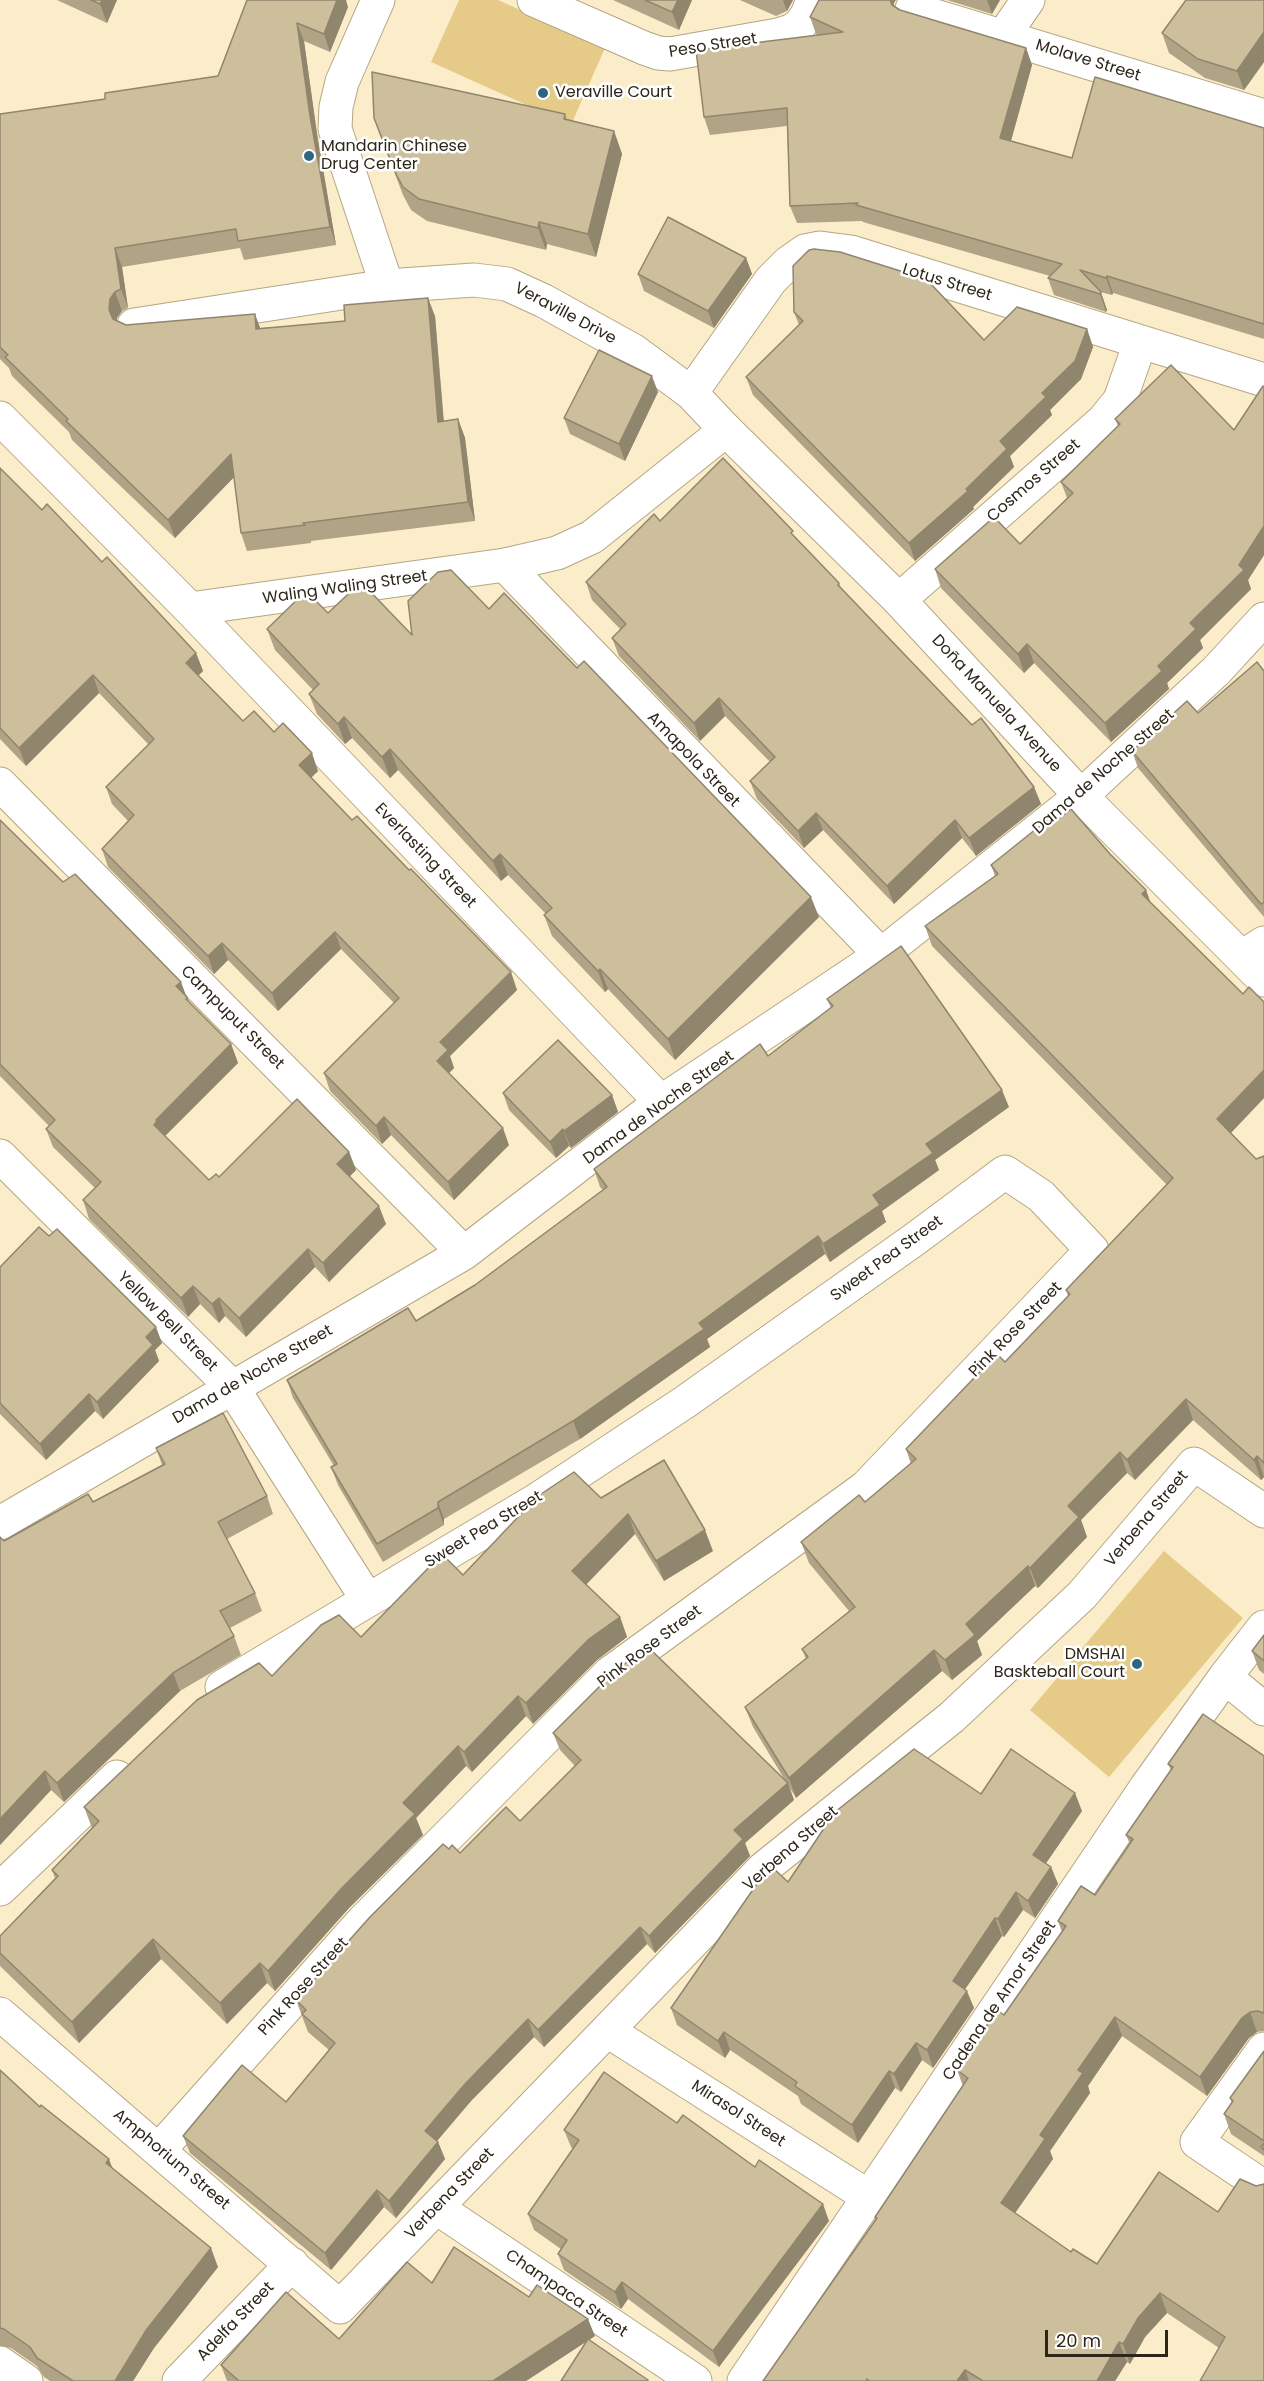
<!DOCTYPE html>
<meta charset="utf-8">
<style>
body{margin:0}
#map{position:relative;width:1264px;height:2381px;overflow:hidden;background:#fcedca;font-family:Poppins,sans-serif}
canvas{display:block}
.scale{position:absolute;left:1045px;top:2330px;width:123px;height:27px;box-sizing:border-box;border:3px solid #2d271a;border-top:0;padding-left:8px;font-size:18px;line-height:21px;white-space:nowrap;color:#2d271a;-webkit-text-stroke:4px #fff;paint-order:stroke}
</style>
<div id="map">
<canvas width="1264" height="2381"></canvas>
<div class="scale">20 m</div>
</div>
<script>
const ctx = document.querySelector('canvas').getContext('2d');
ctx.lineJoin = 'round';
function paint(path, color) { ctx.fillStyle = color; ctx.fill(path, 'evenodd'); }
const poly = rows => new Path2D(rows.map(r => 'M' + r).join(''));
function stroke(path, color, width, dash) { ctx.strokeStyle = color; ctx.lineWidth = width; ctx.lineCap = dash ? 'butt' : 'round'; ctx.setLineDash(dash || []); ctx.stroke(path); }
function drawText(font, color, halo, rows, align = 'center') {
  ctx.font = font + ' Poppins,sans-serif'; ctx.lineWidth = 5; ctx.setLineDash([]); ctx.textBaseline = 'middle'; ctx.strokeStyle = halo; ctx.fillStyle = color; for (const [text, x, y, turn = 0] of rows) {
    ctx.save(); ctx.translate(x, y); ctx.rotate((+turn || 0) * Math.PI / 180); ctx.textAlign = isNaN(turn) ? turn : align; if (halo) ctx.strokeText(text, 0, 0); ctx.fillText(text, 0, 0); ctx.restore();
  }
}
paint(poly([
 [459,0,498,0,605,48,571,125,431,62],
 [1164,1551,1243,1618,1109,1777,1030,1710]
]), '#e6cb88');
const minor = poly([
 [378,0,342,82,336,107,335,129,387,286],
 [534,0,644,48,658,53,670,54,778,35,791,31,800,25,807,15,813,0],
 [912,9,1264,116],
 [1004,35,1028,0],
 [134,325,387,286,474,280,507,284,544,301,634,351,691,393,726,430],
 [691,393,771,280,788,263,805,251,820,248,851,252,1264,380],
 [505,565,881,955],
 [899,600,1103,421,1120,400,1140,343],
 [190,609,661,1102],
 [0,784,464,1253],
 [1242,957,1264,943],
 [0,1156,232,1387,367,1599],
 [0,1523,464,1253,661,1102,881,955,1081,796,1216,671,1264,619],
 [1225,1677,1264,1709],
 [0,1889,117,1777],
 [0,2014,340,2307,764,1868,952,1717,1082,1595,1194,1464,1264,1511],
 [608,2031,869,2197],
 [1264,2049,1197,2142,1264,2187],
 [159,2150,363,1921,610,1673,866,1487,1092,1250,1041,1196,1005,1172,915,1239,685,1402,535,1501,222,1687],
 [437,2208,695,2381],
 [0,2363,26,2381],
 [179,2381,292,2264],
 [744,2381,1147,1786,1225,1677,1264,1627]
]);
const tertiary = poly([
 [0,418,190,609,505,565,557,553,592,537,726,430,899,600,1081,796,1264,980]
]);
stroke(minor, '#b4a685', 35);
stroke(tertiary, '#b4a685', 35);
stroke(minor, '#fff', 33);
stroke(tertiary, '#fff', 33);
paint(poly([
 [57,0,117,0,107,23],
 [247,0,348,7,330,52,304,41,317,134,336,245,244,260,240,248,122,267,128,308,122,311,117,318,117,320,126,325,260,328,435,316,444,421,458,419,465,438,475,521,311,541,311,543,247,551,241,533,234,477,175,538,72,440,69,432,12,376,9,368,0,359,0,114,105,99,218,76],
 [613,0,692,0,679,30],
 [740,0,793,0,787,11,776,16],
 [947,0,1000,0,992,14],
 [1264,0,1264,62,1244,90,1205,78,1169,53,1162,33],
 [894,3,894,6,900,10,1026,48,1032,65,1011,141,1072,158,1264,128,1264,339,1113,293,1112,295,1100,292,1107,310,1106,312,1054,295,1048,278,1050,276,863,222,862,221,797,223,790,206,787,126,710,135,704,117,818,35,816,34,810,17],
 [565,114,567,119,614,131,622,154,596,257,547,244,546,250,427,221,411,210,403,195,382,140],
 [746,258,752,274,714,328,644,291,638,274],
 [929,280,931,284,984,340,1087,329,1093,347,1081,379,1050,410,1052,415,1010,456,1014,467,973,507,974,509,915,561,753,395,746,377,799,325,794,312],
 [1264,387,1264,555,1248,580,1251,589,1200,640,1203,648,1167,683,1169,689,1111,742,1034,663,1024,673,941,588,935,569,1020,544,1067,498,1061,482,1118,426,1115,419,1234,430],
 [658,392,625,461,570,434,564,418],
 [0,468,42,510,102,562,196,653,203,671,198,675,243,721,274,732,318,771,311,778,517,990,450,1056,454,1068,449,1073,509,1145,454,1200,391,1135,382,1144,330,1091,324,1073,394,1003,341,949,278,1011,228,960,214,974,108,867,102,849,128,821,112,804,106,787,149,745,99,693,26,766,0,739],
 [660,521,796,538,839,583,841,588,972,725,1034,787,1041,804,976,856,962,838,894,904,823,830,804,848,757,799,750,781,770,762,725,716,700,741,619,656,612,638,621,630,592,600,586,582],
 [489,609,819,917,675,1060,608,989,605,992,552,936,544,915,546,914,508,875,501,881,398,770,390,778,352,738,345,744,317,714,309,694,313,690,275,650,267,629,328,613,412,635],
 [1264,671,1264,917,1138,768,1132,751,1198,713],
 [1060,818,1110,854,1146,890,1151,904,1243,994,1264,1002,1264,1098,1231,1133,1256,1159,1264,1156,1264,1477,1261,1480,1193,1420,1135,1480,1127,1473,1081,1520,1087,1537,1038,1588,1035,1586,977,1641,982,1655,952,1680,942,1671,796,1798,788,1785,794,1800,745,1843,750,1856,655,1953,647,1944,544,2047,534,2037,471,2101,437,2141,438,2142,445,2159,396,2218,384,2207,331,2270,190,2153,183,2136,286,2102,329,2050,308,2032,296,2000,449,1849,460,1853,520,1821,575,1766,560,1750,553,1733,786,1782,753,1727,745,1707,806,1659,802,1649,849,1611,809,1563,801,1542,865,1502,911,1464,906,1449,1005,1362,1068,1296,1066,1290,1167,1185,932,946,925,926,995,876,991,865],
 [0,820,63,882,186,995,189,1003,231,1044,238,1063,165,1136,209,1180,219,1177,349,1152,356,1170,350,1176,386,1224,329,1282,315,1267,246,1337,225,1316,219,1323,200,1304,188,1317,89,1219,83,1200,95,1188,53,1147,46,1129,49,1126,0,1076],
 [827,999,1009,1107,935,1160,939,1170,882,1211,886,1222,830,1262,825,1254,707,1339,710,1347,580,1439,444,1519,444,1525,383,1562,338,1485,331,1467,334,1466,293,1398,287,1380,416,1321,475,1285,603,1190,600,1187,594,1169,768,1056,831,1008],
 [503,1093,612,1095,618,1112,571,1148,569,1146,556,1158,509,1110],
 [0,1267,162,1343,155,1350,159,1361,103,1419,95,1411,46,1460,0,1414],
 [156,1448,267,1496,273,1514,227,1539,255,1593,262,1611,230,1628,234,1636,241,1655,180,1691,64,1802,51,1790,0,1845,0,1537,4,1541,93,1502,162,1465],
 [601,1498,713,1551,664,1581,635,1534,586,1584,620,1617,627,1637,597,1660,533,1724,526,1716,472,1772,466,1766,416,1818,423,1835,349,1908,275,1991,267,1983,227,2024,161,1959,79,2043,0,1966,0,1936,55,1878,52,1870,92,1828,84,1807,272,1676,361,1637,463,1575],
 [1264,1635,1264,1674,1259,1670,1252,1651],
 [1264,1756,1264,2031,1257,2032,1249,2038,1207,2096,1122,2036,1088,2086,1090,2093,1050,2151,1053,2159,1015,2213,1071,2252,1097,2264,1159,2172,1264,2381,1219,2348,1167,2313,1145,2337,1130,2364,1127,2362,1115,2381,763,2381,876,2220,875,2217,963,2086,957,2070,1004,2015,1062,1932,1058,1921,1095,1895,1130,1844,1126,1835,1171,1770,1168,1764],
 [981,1794,1082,1811,1046,1863,1051,1867,1058,1884,1035,1918,1023,1910,1004,1937,1002,1936,965,1989,974,2008,933,2068,922,2060,901,2092,895,2088,858,2143,801,2104,798,2096,730,2050,725,2058,677,2025,671,2008,788,1882],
 [1264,2051,1264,2156,1231,2134,1224,2114,1232,2103,1230,2098],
 [0,2070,40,2107,112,2169,218,2267,154,2348,133,2381,50,2381,44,2377,37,2366,11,2348,0,2346],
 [677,2123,829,2221,719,2367,628,2299,621,2309,564,2270,558,2254,561,2249,534,2230,528,2214,573,2149,571,2147,564,2130],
 [432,2283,529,2297,595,2336,589,2340,648,2380,649,2381,561,2381,587,2341,526,2381,227,2381,221,2365,339,2339]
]), '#b0a386');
paint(poly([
 [102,0,117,0,107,23,100,4],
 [337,0,346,0,348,7,330,52,324,34],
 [678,0,692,0,679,30,672,12],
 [783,0,793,0,787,11],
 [889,0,896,0,894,3,894,14],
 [987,0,1000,0,992,14],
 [297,23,304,41,317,134,336,245,330,227,310,116],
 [1264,32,1264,62,1244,90,1237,71],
 [1026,48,1032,65,1007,155,1000,138],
 [614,131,622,154,596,257,588,234],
 [539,222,547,244,546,250,538,228],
 [115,248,122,267,128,308,121,289],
 [746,258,752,274,714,328,708,311],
 [1107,276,1113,293,1112,295,1106,278],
 [115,292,122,311,117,318,116,328,109,310,110,299],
 [1101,292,1107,310,1106,312,1100,294],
 [428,298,435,316,445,440,438,422],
 [255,314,262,333,256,329],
 [1087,329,1093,347,1081,379,1050,410,1052,415,1010,456,1014,467,973,507,974,509,915,561,909,543,966,489,1000,441],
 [652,376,658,392,625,461,619,444],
 [458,419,465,438,475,521,468,502],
 [231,454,238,473,175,538,168,520],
 [1264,526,1264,555,1248,580,1251,589,1200,640,1203,648,1167,683,1169,689,1111,742,1105,723,1158,666,1190,623,1239,565],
 [1027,644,1034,663,1024,673,1018,654],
 [196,653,203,671,193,681,186,663],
 [93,675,99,693,26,766,19,748],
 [719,698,725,716,700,741,694,723],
 [344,717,352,738,345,744,338,724],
 [390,749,398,770,390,778,382,757],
 [312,753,318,771,305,783,299,765],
 [1034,787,1041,804,976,856,969,838],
 [816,813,823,830,804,848,798,831],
 [955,820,962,838,894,904,887,886],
 [500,854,508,875,501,881,493,861],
 [1146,890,1153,910,1142,894],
 [811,897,819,917,675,1060,668,1039],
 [335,932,341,949,278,1011,272,993],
 [222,943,228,960,214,974,208,956],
 [600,969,608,989,605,992,598,971],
 [511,972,517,990,450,1056,454,1068,444,1078,437,1061,440,1042],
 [181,982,187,998,187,997,194,1016,176,986],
 [231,1044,238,1063,163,1138,154,1125,156,1120],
 [1264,1070,1264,1098,1224,1140,1217,1119],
 [1002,1090,1009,1107,935,1160,939,1170,882,1211,886,1222,830,1262,823,1244,926,1144],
 [612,1095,618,1112,571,1148,564,1131],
 [384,1117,391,1135,382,1144,376,1126],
 [503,1128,509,1145,454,1200,448,1182],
 [563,1129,569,1146,556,1158,550,1142],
 [349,1152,356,1170,344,1182,337,1164],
 [379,1206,386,1224,329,1282,323,1263],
 [818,1236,825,1254,707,1339,710,1347,580,1439,573,1421,699,1323],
 [308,1249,315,1267,246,1337,239,1318],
 [193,1286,200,1304,188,1317,181,1298],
 [219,1298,225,1316,219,1323,212,1304],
 [156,1327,162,1343,155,1350,159,1361,103,1419,97,1402,146,1337],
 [89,1394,95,1411,46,1460,40,1444],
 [1186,1399,1193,1420,1135,1480,1127,1460],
 [1120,1452,1127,1473,1081,1520,1087,1537,1038,1588,1030,1568,1068,1506],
 [1257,1456,1264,1477,1261,1480,1254,1460],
 [438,1502,444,1519,444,1525,438,1508],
 [628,1514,635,1534,580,1591,572,1571],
 [705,1530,713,1551,664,1581,656,1561],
 [1028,1566,1035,1586,977,1641,982,1655,952,1680,945,1660,966,1624],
 [620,1617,627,1637,597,1660,533,1724,526,1703,589,1639],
 [934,1650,942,1671,796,1798,789,1778],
 [173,1673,180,1691,64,1802,57,1783],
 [518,1696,526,1716,472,1772,464,1752],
 [458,1746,466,1766,416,1818,423,1835,349,1908,275,1991,268,1971,403,1803],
 [45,1771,51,1790,0,1845,0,1819],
 [788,1783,794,1800,745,1843,750,1856,655,1953,649,1936,734,1830],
 [1075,1793,1082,1811,1040,1872,1033,1855],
 [1051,1867,1058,1884,1035,1918,1028,1901],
 [1016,1892,1023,1910,1004,1937,998,1919],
 [995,1918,1002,1936,959,1998,953,1981],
 [640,1927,647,1944,544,2047,538,2030],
 [153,1939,161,1959,79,2043,72,2022],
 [260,1963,267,1983,227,2024,220,2003],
 [967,1991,974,2008,933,2068,927,2050],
 [1250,2012,1257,2032,1249,2038,1207,2096,1200,2077,1242,2018],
 [1115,2017,1122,2036,1088,2086,1090,2093,1050,2151,1053,2159,1008,2223,1001,2203,1078,2070],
 [528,2019,534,2037,471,2101,431,2148,425,2131,465,2084],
 [724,2032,730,2050,725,2058,718,2041],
 [916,2043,922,2060,901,2092,894,2074],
 [889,2071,895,2088,858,2143,852,2125],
 [438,2142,445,2159,396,2218,389,2201],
 [109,2159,116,2178,106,2163],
 [377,2190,384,2207,331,2270,325,2253],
 [823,2204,829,2221,719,2367,713,2351],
 [211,2248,218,2267,154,2348,133,2381,115,2381,147,2329],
 [622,2282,628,2299,621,2309,615,2292],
 [1160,2293,1167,2313,1145,2337,1130,2364,1123,2344,1138,2318],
 [588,2319,595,2336,526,2381,493,2381],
 [1119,2342,1127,2362,1115,2381,1097,2381],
 [965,2370,969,2381,957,2381]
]), '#90856d');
const building = poly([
 [91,0,102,0,100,4,91,0],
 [247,0,337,0,324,34,297,23,310,116,330,227,238,241,236,229,115,248,121,289,115,292,110,299,109,310,113,319,126,325,255,314,256,329,345,321,344,305,428,298,438,422,458,419,468,502,303,523,305,525,241,533,231,454,168,520,66,421,68,419,5,357,8,355,0,347,0,114,105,99,105,93,218,76,247,0],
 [645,0,678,0,672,12,645,0],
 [819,0,890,0,892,5,900,10,1026,48,1000,138,1072,158,1095,77,1264,128,1264,324,1107,276,1106,278,1080,270,1101,292,1100,294,1048,278,1062,264,856,205,858,203,790,206,787,108,704,117,696,50,843,32,810,17,819,0],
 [1186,0,1264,0,1264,32,1237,71,1198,59,1162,33,1186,0],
 [372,72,565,114,564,119,614,131,588,234,539,222,538,228,419,199,403,187,395,172,374,118,372,72],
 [668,217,746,258,708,311,638,274,668,217],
 [814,249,840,252,929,280,929,282,984,340,1017,307,1087,329,1075,361,1042,393,1046,397,1000,441,1007,449,966,489,968,491,909,543,746,377,803,321,794,312,793,266,809,250,814,249],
 [599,350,652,376,619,444,564,418,599,350],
 [1171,365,1234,430,1263,386,1264,387,1264,526,1239,565,1244,570,1190,623,1196,629,1158,666,1162,671,1105,723,1027,644,1018,654,935,569,994,517,1020,544,1073,493,1061,482,1120,424,1115,419,1171,365],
 [723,458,793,531,791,533,839,583,838,585,972,725,981,718,1034,787,969,838,955,820,887,886,816,813,798,831,750,781,775,757,719,698,694,723,612,638,626,624,586,582,654,514,660,521,723,458],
 [0,468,42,510,47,504,102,562,107,557,196,653,186,663,243,721,254,711,274,732,283,723,312,753,299,765,352,820,357,816,409,870,411,869,511,972,440,1042,448,1050,437,1061,503,1128,448,1182,384,1117,376,1126,324,1073,399,998,335,932,272,993,222,943,208,956,102,849,134,815,106,787,154,739,93,675,19,748,0,728,0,468],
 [451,570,489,609,504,593,577,668,584,661,811,897,668,1039,600,969,598,971,544,915,552,908,500,854,493,861,390,749,382,757,344,717,338,724,309,694,319,684,267,629,306,591,328,613,361,582,412,635,408,601,438,572,451,570],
 [1257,662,1264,671,1264,902,1261,904,1132,751,1187,701,1198,713,1257,662],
 [1071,809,1110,854,1146,890,1142,894,1243,994,1249,987,1264,1002,1264,1070,1217,1119,1256,1159,1264,1156,1264,1463,1257,1456,1254,1460,1186,1399,1127,1460,1120,1452,1068,1506,1079,1517,1030,1568,1028,1566,966,1624,975,1635,945,1660,934,1650,789,1778,745,1707,808,1657,802,1649,855,1607,801,1542,859,1495,865,1502,916,1459,906,1449,997,1354,1005,1362,1070,1294,1066,1290,1173,1178,925,926,998,874,991,865,1056,813,1060,818,1071,809],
 [0,820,63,882,75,874,181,982,176,986,187,997,186,999,231,1044,156,1120,157,1121,154,1125,209,1180,216,1174,219,1177,297,1099,349,1152,337,1164,379,1206,323,1263,308,1249,239,1318,219,1298,212,1304,193,1286,181,1298,83,1200,101,1182,46,1129,55,1120,0,1064,0,820],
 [901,946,1002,1090,926,1144,933,1153,873,1195,880,1205,823,1244,818,1236,699,1323,704,1329,573,1421,438,1502,438,1508,377,1544,331,1467,337,1464,287,1380,408,1308,416,1321,475,1285,607,1187,594,1169,760,1044,768,1056,833,1006,827,999,901,946],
 [558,1040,612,1095,564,1131,563,1129,550,1142,503,1093,558,1040],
 [39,1227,49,1236,57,1229,156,1327,146,1337,153,1345,97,1402,89,1394,40,1444,0,1403,0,1267,39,1227],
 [223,1413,267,1496,218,1522,255,1593,220,1611,234,1636,173,1673,57,1783,45,1771,0,1819,0,1537,4,1541,88,1494,93,1502,165,1464,156,1448,223,1413],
 [664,1460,705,1530,656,1561,628,1514,572,1571,620,1617,589,1639,526,1703,518,1696,464,1752,458,1746,403,1803,415,1814,342,1888,268,1971,260,1963,220,2003,153,1939,72,2022,0,1953,0,1936,58,1876,52,1870,99,1821,84,1807,197,1700,259,1663,272,1676,321,1625,339,1615,361,1637,442,1554,463,1575,538,1496,574,1472,601,1498,664,1460],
 [1264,1635,1264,1661,1252,1651,1264,1635],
 [648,1647,788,1783,734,1830,743,1839,649,1936,640,1927,538,2030,528,2019,465,2084,425,2131,438,2142,389,2201,377,2190,325,2253,183,2136,242,2065,286,2102,335,2043,302,2014,306,2010,296,2000,370,1917,443,1844,449,1849,452,1845,460,1853,506,1807,520,1821,581,1760,553,1733,616,1670,648,1647],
 [1203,1714,1264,1756,1264,2013,1258,2011,1250,2012,1242,2018,1200,2077,1115,2017,1078,2070,1083,2073,1040,2135,1045,2139,1001,2203,1071,2252,1073,2249,1097,2264,1159,2172,1218,2212,1240,2179,1256,2186,1264,2184,1264,2381,1200,2381,1225,2337,1160,2293,1138,2318,1123,2344,1119,2342,1097,2381,983,2381,965,2370,957,2381,869,2381,867,2379,866,2381,763,2381,877,2218,875,2217,968,2078,957,2070,997,2010,1004,2015,1066,1926,1058,1921,1081,1886,1095,1895,1133,1839,1126,1835,1173,1767,1168,1764,1203,1714],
 [914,1749,981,1794,1011,1749,1075,1793,1033,1855,1051,1867,1028,1901,1016,1892,998,1919,995,1918,953,1981,967,1991,927,2050,916,2043,894,2074,889,2071,852,2125,795,2086,797,2082,724,2032,718,2041,671,2008,770,1865,788,1882,835,1812,914,1749],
 [1264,2051,1264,2141,1224,2114,1233,2101,1230,2098,1264,2051],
 [0,2070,40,2107,41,2105,109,2159,106,2163,211,2248,147,2329,115,2381,73,2381,37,2358,30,2347,4,2329,0,2328,0,2070],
 [604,2072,677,2123,683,2115,755,2167,759,2160,823,2204,713,2351,622,2282,615,2292,558,2254,567,2240,528,2214,579,2140,564,2130,604,2072],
 [1264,2143,1264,2150,1261,2147,1264,2143],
 [454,2247,529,2297,537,2285,588,2319,493,2381,239,2381,221,2365,286,2292,339,2339,407,2262,432,2283,454,2247],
 [588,2339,648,2380,647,2381,561,2381,588,2339]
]);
paint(building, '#cdbe9c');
stroke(building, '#90856d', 1.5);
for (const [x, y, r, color] of [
 [543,93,6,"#2e6680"],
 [309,156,6,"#2e6680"],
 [1137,1664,6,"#2e6680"]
]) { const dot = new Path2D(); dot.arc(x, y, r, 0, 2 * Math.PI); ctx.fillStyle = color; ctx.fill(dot); stroke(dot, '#fff', 2); }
drawText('16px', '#2d271a', '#fff', [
 ["Peso Street",713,46,-9],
 ["Molave Street",1088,61,17],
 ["Lotus Street",947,283,17],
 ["Veraville Drive",565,314,28],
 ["Cosmos Street",1034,481,-41],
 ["Waling Waling Street",345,588,-8],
 ["Doña Manuela Avenue",996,704,47],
 ["Amapola Street",693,760,46],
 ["Dama de Noche Street",1104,772,-41],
 ["Everlasting Street",425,856,46],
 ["Campuput Street",232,1018,45],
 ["Dama de Noche Street",659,1108,-36],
 ["Sweet Pea Street",887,1259,-36],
 ["Yellow Bell Street",167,1322,45],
 ["Pink Rose Street",1016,1330,-46],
 ["Dama de Noche Street",253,1375,-30],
 ["Verbena Street",1147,1519,-50],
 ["Sweet Pea Street",484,1530,-31],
 ["Pink Rose Street",650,1647,-37],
 ["Verbena Street",791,1849,-41],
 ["Pink Rose Street",304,1987,-48],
 ["Cadena de Amor Street",1000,2001,-56],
 ["Mirasol Street",738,2114,33],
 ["Amphorium Street",171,2160,40],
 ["Verbena Street",450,2194,-46],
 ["Champaca Street",566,2294,34],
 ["Adelfa Street",236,2322,-46]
]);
drawText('16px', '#2d271a', '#fff', [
 ["Veraville Court",555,93],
 ["Mandarin Chinese",321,147],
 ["Drug Center",321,165],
 ["DMSHAI",1125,1655,"right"],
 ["Baskteball Court",1125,1673,"right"]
], 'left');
</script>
